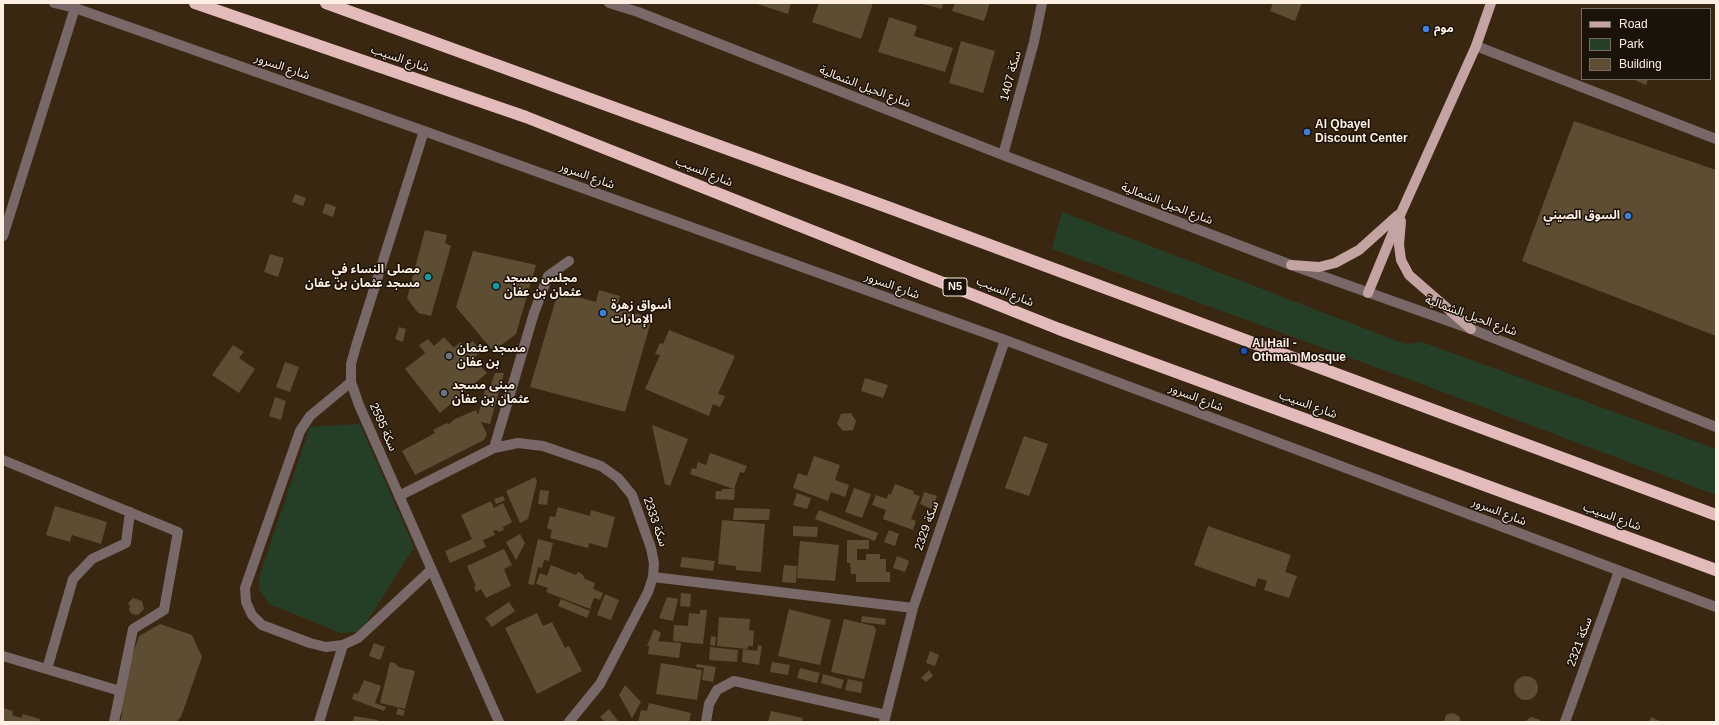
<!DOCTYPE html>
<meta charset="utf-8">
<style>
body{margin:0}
#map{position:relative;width:1719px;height:725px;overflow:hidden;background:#3a2712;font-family:Helvetica,sans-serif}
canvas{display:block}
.frame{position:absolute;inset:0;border:4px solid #fdf0e3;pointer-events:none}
.legend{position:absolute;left:1581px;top:8px;width:130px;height:72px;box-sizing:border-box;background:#1b1209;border:1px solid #756b60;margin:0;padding:5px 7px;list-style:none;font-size:12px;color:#fdf0e3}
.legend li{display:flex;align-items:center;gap:8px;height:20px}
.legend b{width:20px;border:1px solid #756b60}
</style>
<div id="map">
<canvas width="1719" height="725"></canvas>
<div class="frame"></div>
<ul class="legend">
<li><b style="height:5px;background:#c4a4a2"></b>Road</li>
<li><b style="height:11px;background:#253f26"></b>Park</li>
<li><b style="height:11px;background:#5d4d33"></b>Building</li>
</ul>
</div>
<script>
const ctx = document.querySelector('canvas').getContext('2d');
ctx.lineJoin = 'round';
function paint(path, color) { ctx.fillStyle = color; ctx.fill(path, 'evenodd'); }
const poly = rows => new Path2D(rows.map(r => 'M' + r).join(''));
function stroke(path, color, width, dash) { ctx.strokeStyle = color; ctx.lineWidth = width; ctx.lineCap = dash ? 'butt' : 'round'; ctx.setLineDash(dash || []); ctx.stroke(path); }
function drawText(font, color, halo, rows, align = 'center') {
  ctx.font = font + ' Helvetica,"Noto Sans Arabic",sans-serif'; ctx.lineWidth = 3; ctx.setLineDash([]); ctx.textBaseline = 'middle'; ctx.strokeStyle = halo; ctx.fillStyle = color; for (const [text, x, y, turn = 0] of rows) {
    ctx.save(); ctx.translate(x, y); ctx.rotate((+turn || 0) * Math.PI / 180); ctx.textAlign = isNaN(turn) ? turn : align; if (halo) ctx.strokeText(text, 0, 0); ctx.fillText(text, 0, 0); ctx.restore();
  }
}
paint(poly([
 [1062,212,1405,344,1422,342,1716,449,1716,495,1411,380,1052,249],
 [360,424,414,547,365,625,356,632,341,633,269,604,259,589,260,574,310,427]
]), '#253f26');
paint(poly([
 [754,3,791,3,788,14],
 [819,3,873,3,861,39,812,22],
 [919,3,943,3,942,9],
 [955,3,990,3,984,21,952,11],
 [1273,3,1302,3,1295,21,1270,11],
 [889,17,917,26,914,36,953,48,945,72,878,52],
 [961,41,995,51,983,93,949,83],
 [1632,79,1648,79,1646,85],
 [1574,121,1716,170,1716,336,1522,261],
 [295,194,306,198,303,206,292,202],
 [326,203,336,207,333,217,322,213],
 [425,230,447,235,445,243,451,246,431,316,418,313,407,298],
 [473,251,536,265,516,334,493,351,456,307],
 [270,254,284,258,278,277,264,272],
 [599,290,620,296,617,308,652,318,625,412,530,387,558,292,596,302],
 [399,327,406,329,403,342,395,339],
 [669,330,735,356,718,394,725,396,720,407,713,404,709,416,645,389,660,355,655,354,660,343,663,344],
 [444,337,454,348,460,342,464,348,473,341,481,352,473,358,487,373,440,413,405,369,425,353,419,345,428,339,434,346],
 [233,345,244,352,239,358,255,369,239,393,212,375],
 [285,362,299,367,290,392,276,387],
 [495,373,504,373,490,424,481,422,487,434,484,440,415,475,402,451,435,433,433,430,447,423,449,424,455,419,476,410,478,415,485,390,489,390],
 [865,378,888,385,883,398,861,391],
 [275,397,286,401,281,420,269,416],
 [851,413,856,421,853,430,843,431,837,424,841,414],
 [652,425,688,439,670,486,665,484],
 [1024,436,1048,444,1029,496,1005,488],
 [710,453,747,466,744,473,740,472,734,489,690,474,692,468,696,469,698,462,706,465],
 [814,456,840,465,835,480,849,485,845,497,831,492,828,501,793,488,798,473,807,476],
 [535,477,537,481,528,519,520,523,506,491],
 [895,484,914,491,913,494,920,496,911,519,916,521,913,530,883,519,886,510,872,505,876,495,887,499,888,494,891,494],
 [854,488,871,494,862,518,845,512],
 [722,489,735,489,734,500,715,499,716,491,722,491],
 [540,490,549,491,547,505,538,504],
 [924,492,937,496,932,509,920,504],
 [797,493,811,498,807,509,793,505],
 [503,496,505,500,496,504,494,499],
 [491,501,494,508,503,503,512,522,503,527,504,530,498,532,497,530,493,531,495,535,483,540,486,547,450,563,445,551,472,539,461,515],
 [55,506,107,522,101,544,72,535,70,542,46,535],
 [558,507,590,516,591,510,615,517,607,548,589,543,588,548,550,538,552,530,547,528,550,516,555,517],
 [734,508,770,509,769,520,733,520],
 [819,510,878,533,875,541,815,519],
 [722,520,765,524,761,572,736,570,736,566,718,564],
 [793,526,818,527,817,537,793,536],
 [1208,526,1291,555,1285,572,1297,576,1289,598,1264,590,1267,581,1258,578,1255,587,1194,565],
 [889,530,899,534,895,546,884,542],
 [520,534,525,543,516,560,506,542],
 [538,539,553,543,549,561,544,560,542,568,538,567,534,585,528,584],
 [847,540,869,540,869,549,857,549,857,560,866,560,866,554,880,554,880,559,886,559,886,572,890,572,890,582,856,582,856,574,851,574,850,563,847,563],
 [800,541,839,545,835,581,797,578],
 [504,549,512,565,504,569,511,586,486,598,481,589,476,592,474,586,476,586,467,566],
 [897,556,909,561,905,572,893,568],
 [682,557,715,561,713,571,680,567],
 [551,565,576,575,578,572,582,574,585,579,595,583,593,589,603,593,600,600,594,598,590,609,546,592,548,588,536,584,540,573,547,576],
 [784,565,797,566,796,583,782,582],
 [681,593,691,594,690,607,680,606],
 [605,594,619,600,611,620,597,615],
 [667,597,678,599,673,621,659,618],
 [133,598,142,601,144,609,138,615,132,614,129,610,130,605,127,604],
 [561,599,590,611,587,618,558,606],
 [509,602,515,611,492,627,485,618],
 [789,609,831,620,820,665,778,656],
 [700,610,707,610,703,644,673,641,674,625,688,626,689,613,700,614],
 [537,613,543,626,552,622,565,648,569,646,582,671,537,694,505,628],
 [862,616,886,619,885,625,861,622],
 [719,617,750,619,749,630,754,631,753,646,748,646,747,649,717,646],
 [844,619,874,626,876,630,864,679,831,672],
 [160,624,192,635,202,657,181,717,176,722,120,722,122,715,119,696,139,636],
 [654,629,661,633,658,641,681,643,679,658,648,654,649,646,647,646],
 [711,636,716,637,715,646,710,645],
 [374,643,385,647,380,660,369,656],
 [758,645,762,646,759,665,742,662,743,649,757,651],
 [710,647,738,650,737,662,709,660],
 [930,651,939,655,935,666,926,663],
 [390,662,395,663,398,667,415,671,405,709,380,703],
 [772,662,790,665,788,675,770,672],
 [661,663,702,670,697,700,656,694],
 [697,664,716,667,713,682,702,680,704,668,696,667],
 [800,668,820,673,817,683,797,678],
 [929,670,933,676,926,682,921,678],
 [823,674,844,680,841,689,821,683],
 '1514 688a12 12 0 1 1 24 0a12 12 0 1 1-24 0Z',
 [848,679,863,682,861,693,845,690],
 [364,680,381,686,375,703,386,707,384,711,352,699,354,693,358,694],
 [625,685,641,702,632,718,619,695],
 [649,703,691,713,689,722,638,722,641,710,647,711],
 [3,708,13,711,12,715,21,718,23,714,40,719,39,722,3,722],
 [398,708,405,711,403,716,396,714],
 [609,709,619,722,605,722,600,717],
 [771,711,803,718,802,722,768,722],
 [1453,713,1459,716,1461,722,1444,722,1446,715],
 [354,716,378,720,378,722,353,722],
 [1531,717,1541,720,1540,722,1525,722],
 [1651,717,1662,722,1649,722]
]), '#5d4d33');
stroke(poly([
 [54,3,75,8,424,131,1005,340,1716,607],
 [609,3,638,12,1003,155,1291,265,1471,329,1716,427],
 [1476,46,1716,139],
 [424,131,356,346,351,364,351,382,359,405,499,722],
 [1003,155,1034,42,1042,3],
 [3,236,75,8],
 [351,382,310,416,300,431,245,588,246,602,252,615,262,625,310,643,326,647,343,645,358,638,431,570],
 [494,448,534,313,548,276,569,261],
 [3,460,178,532,164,610,133,629,114,722],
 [399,496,494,448,518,443,543,446,601,466,618,478,632,495,651,548,654,563,653,577,648,592,600,684,569,722],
 [653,577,913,608],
 [3,656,120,691],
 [47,669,73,579,92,559,126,543,130,512],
 [319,722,343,645],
 [706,722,709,704,717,690,734,681,886,715],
 [884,722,913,608,1005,340],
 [1565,722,1619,571]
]), '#786867', 10);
stroke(poly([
 [1401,221,1399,245,1401,260,1409,275,1471,329],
 [1291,265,1319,267,1335,263,1359,250,1398,215],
 [1368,293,1401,213,1476,46,1491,3]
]), '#c4a4a2', 10);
stroke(poly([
 [195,3,526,117,1059,329,1716,570],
 [326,3,890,208,1716,515]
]), '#e2bbba', 12);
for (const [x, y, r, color] of [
 [1426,29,4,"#3f7fe0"],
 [1307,132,4,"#3f7fe0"],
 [1628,216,4,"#3f7fe0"],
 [428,277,4,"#0f9aa8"],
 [496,286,4,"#0f9aa8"],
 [603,313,4,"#3f7fe0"],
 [1244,351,4,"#1a4fb4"],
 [449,356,4,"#6b7280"],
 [444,393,4,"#6b7280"]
]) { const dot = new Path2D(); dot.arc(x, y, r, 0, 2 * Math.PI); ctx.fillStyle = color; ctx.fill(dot); stroke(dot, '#1b1209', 1.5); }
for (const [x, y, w] of [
 [955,287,24]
]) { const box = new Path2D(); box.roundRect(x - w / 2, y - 9, w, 18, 3); ctx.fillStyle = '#1b1209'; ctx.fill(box); stroke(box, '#fdf0e3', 1); }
drawText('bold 11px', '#fdf0e3', null, [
 ["N5",955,287]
]);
drawText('bold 12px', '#fdf0e3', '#1b1209', [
 ["موم",1434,29],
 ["Al Qbayel",1315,125],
 ["Discount Center",1315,139],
 ["السوق الصيني",1620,216,"right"],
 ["مصلى النساء في",420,270,"right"],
 ["مسجد عثمان بن عفان",420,284,"right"],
 ["مجلس مسجد",504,279],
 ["عثمان بن عفان",504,293],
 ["أسواق زهرة",611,306],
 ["الإمارات",611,320],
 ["Al Hail -",1252,344],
 ["Othman Mosque",1252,358],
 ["مسجد عثمان",457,349],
 ["بن عفان",457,363],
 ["مبنى مسجد",452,386],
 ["عثمان بن عفان",452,400]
], 'left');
drawText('12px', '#fdf0e3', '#1b1209', [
 ["شارع السيب",400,59,19],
 ["شارع السرور",282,67,19],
 ["سكة 1407",1011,76,-75],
 ["شارع الحيل الشمالية",865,87,21],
 ["شارع السيب",704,172,22],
 ["شارع السرور",587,176,20],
 ["شارع الحيل الشمالية",1167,204,21],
 ["شارع السرور",892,286,20],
 ["شارع السيب",1005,292,22],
 ["شارع الحيل الشمالية",1471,316,20],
 ["شارع السرور",1196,398,21],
 ["شارع السيب",1308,405,20],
 ["سكة 2595",383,427,66],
 ["شارع السرور",1499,512,21],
 ["شارع السيب",1612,517,20],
 ["سكة 2333",655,522,71],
 ["سكة 2329",927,526,-71],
 ["سكة 2321",1580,642,-70]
]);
</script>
